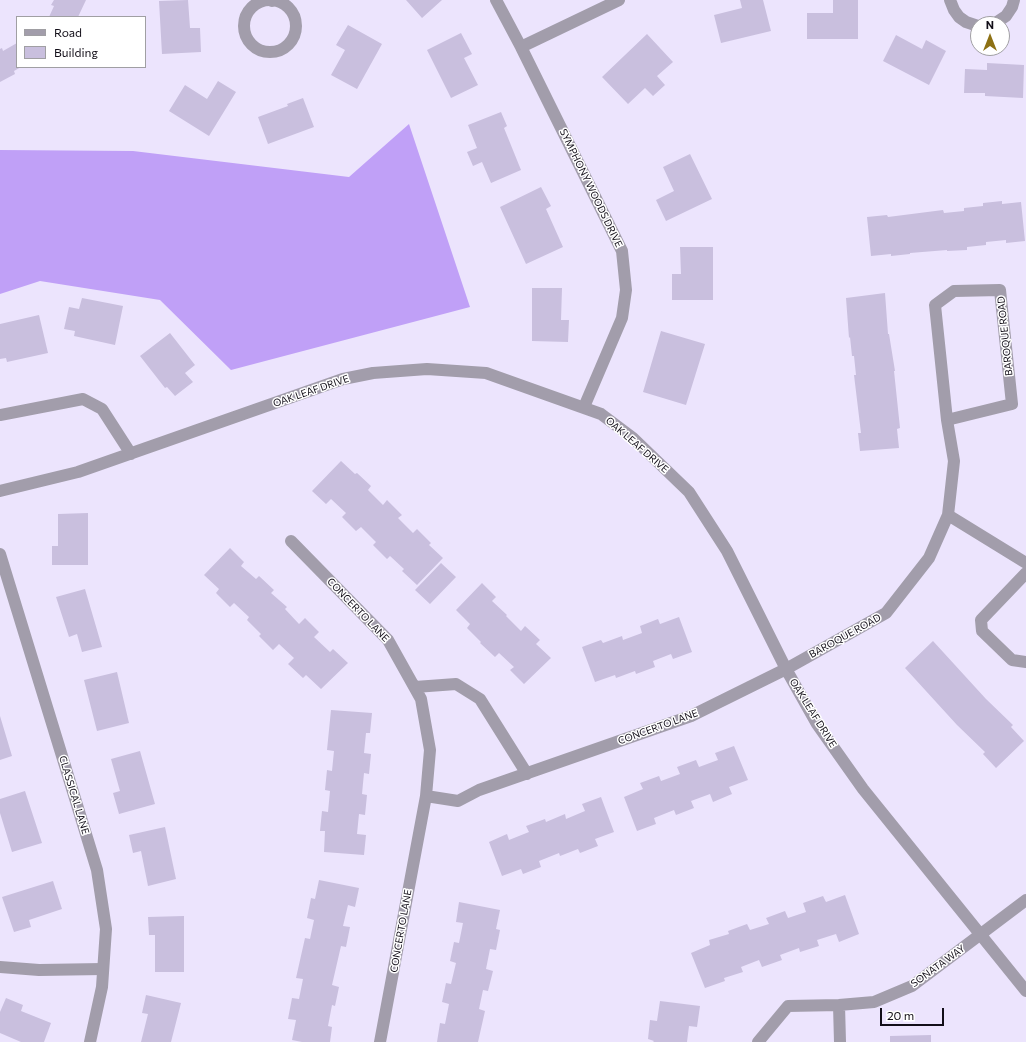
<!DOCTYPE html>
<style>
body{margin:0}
#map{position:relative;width:1026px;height:1042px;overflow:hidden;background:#ece4fd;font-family:Commissioner,sans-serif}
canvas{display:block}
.legend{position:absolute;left:16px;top:16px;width:130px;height:52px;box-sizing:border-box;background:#fff;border:1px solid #a09fa3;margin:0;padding:5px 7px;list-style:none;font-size:12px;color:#120e18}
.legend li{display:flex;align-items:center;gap:8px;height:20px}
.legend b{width:20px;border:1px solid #a09fa3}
.north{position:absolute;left:970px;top:16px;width:40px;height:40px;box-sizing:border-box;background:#fff;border:1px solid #a09fa3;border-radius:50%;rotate:0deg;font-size:11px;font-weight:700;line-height:16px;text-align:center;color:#120e18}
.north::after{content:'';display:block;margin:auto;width:14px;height:18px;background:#8d7114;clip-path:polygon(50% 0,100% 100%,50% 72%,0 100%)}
.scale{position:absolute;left:880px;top:1008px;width:64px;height:18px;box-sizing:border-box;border:2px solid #120e18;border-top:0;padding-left:5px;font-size:12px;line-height:14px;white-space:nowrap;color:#120e18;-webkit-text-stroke:3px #fff;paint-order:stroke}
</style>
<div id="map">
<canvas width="1026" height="1042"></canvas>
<ul class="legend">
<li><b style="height:5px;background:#a29dab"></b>Road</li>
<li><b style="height:11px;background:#c9bfde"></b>Building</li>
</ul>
<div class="north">N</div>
<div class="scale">20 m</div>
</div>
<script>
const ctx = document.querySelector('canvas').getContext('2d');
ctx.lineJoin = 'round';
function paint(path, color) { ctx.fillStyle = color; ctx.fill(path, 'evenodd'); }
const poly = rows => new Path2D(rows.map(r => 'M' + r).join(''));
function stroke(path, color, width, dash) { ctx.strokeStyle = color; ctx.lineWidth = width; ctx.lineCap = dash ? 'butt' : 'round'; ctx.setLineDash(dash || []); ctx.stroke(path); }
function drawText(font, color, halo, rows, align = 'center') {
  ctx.font = font + ' Commissioner,sans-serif'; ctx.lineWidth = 3; ctx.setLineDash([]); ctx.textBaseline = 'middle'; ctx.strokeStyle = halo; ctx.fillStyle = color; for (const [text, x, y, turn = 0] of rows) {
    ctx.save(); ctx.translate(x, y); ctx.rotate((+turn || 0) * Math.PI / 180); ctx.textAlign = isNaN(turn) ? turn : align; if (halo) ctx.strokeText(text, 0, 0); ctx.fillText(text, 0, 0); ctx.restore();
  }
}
paint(poly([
 [409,124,470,307,231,370,160,300,40,281,0,294,0,150,133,151,349,177]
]), '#c0a0f7');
paint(poly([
 [54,0,86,0,78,17,49,17,54,6,51,5],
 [188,0,190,28,200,28,201,52,162,54,159,1],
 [406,0,442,0,422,18],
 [740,0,763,0,771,31,721,43,714,15,742,8],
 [833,0,858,0,858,39,807,39,807,13,833,13],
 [348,25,382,44,357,89,331,75,345,50,336,45],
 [461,33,472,54,464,58,478,85,451,98,427,50],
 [647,34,673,62,657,76,665,85,653,96,645,88,628,104,602,77],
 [896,35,922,49,926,40,946,51,929,85,883,61],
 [17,43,17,67,21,67,14,71,15,74,0,82,0,49,2,48,3,51],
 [987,63,1024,65,1023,98,985,96,985,93,964,93,965,69,987,70],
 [218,81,236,92,209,136,169,111,185,85,207,99],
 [303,98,314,127,268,144,258,117,288,106,287,104],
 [501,112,507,126,504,128,521,170,491,183,482,162,473,166,467,152,477,148,468,125],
 [690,154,712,199,666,221,656,200,674,191,663,167],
 [541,187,551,206,546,209,563,247,526,264,500,207],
 [1002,201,1002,204,1021,202,1025,241,1006,243,1006,240,986,242,986,245,967,247,967,250,947,251,947,250,910,253,910,254,891,256,891,254,871,256,867,217,887,215,888,217,943,210,944,213,964,211,964,208,983,206,983,203],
 [680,247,713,247,713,300,672,300,672,274,681,274],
 [532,288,562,288,561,320,569,320,568,342,532,341],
 [885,293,888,334,889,334,895,371,894,371,900,428,897,429,899,448,860,451,858,433,861,433,854,375,856,375,854,356,852,356,850,337,849,338,846,298],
 [82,298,123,306,115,345,74,336,75,331,64,329,69,307,79,309],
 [39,315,48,353,7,362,6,358,0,359,0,324],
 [661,331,705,344,686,405,643,392],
 [170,333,195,365,185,373,193,382,175,396,167,387,165,388,140,356],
 [341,461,355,474,357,473,371,486,368,490,383,505,387,500,402,515,398,518,413,533,417,529,431,543,429,545,443,558,417,585,402,571,404,569,390,556,387,559,373,545,376,542,361,527,356,531,342,517,346,513,331,499,326,504,312,491],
 [88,513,88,565,52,565,52,546,58,546,58,514],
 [230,548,244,562,241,566,256,579,259,576,274,590,271,593,287,607,285,609,299,624,305,618,319,632,314,637,330,652,333,649,348,663,321,689,306,675,303,678,288,664,294,658,279,644,273,650,259,636,261,634,247,620,249,617,234,603,230,607,216,593,219,589,204,575],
 [441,563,456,577,430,604,415,590],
 [482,583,496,597,492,601,507,615,506,616,521,631,525,626,540,640,536,644,551,658,524,684,510,670,514,667,499,653,495,657,480,643,481,642,467,628,470,624,456,610],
 [85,589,102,647,82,652,77,634,69,637,56,597],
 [679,617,692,652,673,659,671,654,653,661,655,667,636,674,635,671,616,678,615,675,595,682,582,647,601,640,603,643,622,636,623,640,642,633,640,626,658,619,660,624],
 [933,641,986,699,1013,725,1011,727,1024,741,996,768,983,754,985,752,957,725,905,668],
 [117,672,129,723,97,731,84,680],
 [331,710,372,713,370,733,366,733,364,753,371,754,369,774,364,773,362,794,367,795,365,815,359,814,357,834,366,835,364,855,324,852,325,831,320,831,322,811,328,812,330,791,325,790,327,770,332,771,334,751,327,750],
 [0,716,12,756,0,760],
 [734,746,748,780,729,787,732,794,713,802,710,794,691,801,694,808,676,815,674,810,654,818,656,824,637,831,624,797,643,789,640,783,659,776,661,781,680,774,677,767,696,760,699,767,718,760,715,753],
 [140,751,155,804,119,814,113,793,120,791,111,759],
 [25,791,42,843,12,852,0,813,0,799],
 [601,797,614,832,595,839,598,846,580,853,578,849,560,856,559,853,539,861,541,867,523,874,521,869,502,876,489,842,507,834,509,840,529,832,526,826,545,819,546,822,565,814,566,819,585,811,582,804],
 [165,827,176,879,148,886,141,851,133,853,129,835],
 [319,880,359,888,355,907,348,905,343,926,350,927,346,947,341,946,332,985,339,987,335,1006,332,1005,328,1026,332,1027,330,1042,302,1042,292,1040,296,1020,288,1019,292,998,299,999,303,979,296,978,305,938,310,939,314,920,307,918,311,898,315,899],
 [53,881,62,909,29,920,31,927,14,932,2,897],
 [845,895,859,934,839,942,836,934,817,940,819,946,800,952,799,948,780,955,782,960,762,967,759,960,741,967,743,972,724,978,725,981,705,988,691,953,710,945,709,940,729,934,728,931,747,924,750,930,769,924,766,918,785,911,788,918,806,912,803,903,823,896,826,902],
 [459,902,500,910,496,929,500,930,496,950,490,949,486,969,493,971,488,991,483,990,479,1009,485,1011,478,1042,437,1042,440,1023,445,1024,449,1004,442,1002,446,983,451,984,456,963,450,961,454,942,459,943,463,923,456,922],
 [184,916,184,972,155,972,155,935,149,935,148,917],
 [146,995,181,1003,171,1042,141,1042,148,1014,142,1013],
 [6,998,23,1005,21,1011,51,1023,44,1042,21,1042,0,1033,0,1012],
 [660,1001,700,1006,697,1027,689,1026,687,1042,653,1042,654,1041,648,1039,650,1020,657,1021],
 [931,1035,931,1042,890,1042,890,1036]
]), '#c9bfde');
stroke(poly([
 [950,0,954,10,959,17,966,22,978,26],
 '244 26a26 26 0 1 1 52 0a26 26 0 1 1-52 0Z',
 [994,24,1006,16,1012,7,1014,0],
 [0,967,39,970,103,969]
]), '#a29dab', 12);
stroke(poly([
 [496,0,521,47,622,251,626,290,622,318,584,407],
 [272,1,272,0],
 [521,47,619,0],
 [0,415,83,399,102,409,131,454],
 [0,491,78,472,343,379,373,373,427,369,486,373,601,414,633,438,689,492,727,551,786,669,817,724,863,789,1026,991],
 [948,515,1026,563],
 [291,541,388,640,421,699,430,750,426,796],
 [0,554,97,870,106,929,102,987,90,1042],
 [1026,573,981,620,982,631,1012,660,1026,662],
 [415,687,456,684,480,699,527,774],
 [839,1005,840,1042],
 [380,1042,426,796,458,801,479,790,691,716,786,669,886,613,929,558,948,515,954,461,947,420,935,305,954,291,1000,290,1012,404,947,420],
 [758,1042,788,1006,839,1005,874,1002,912,986,1026,900]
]), '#a29dab', 12);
drawText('10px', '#120e18', '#fff', [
 ["SYMPHONY WOODS DRIVE",591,188,64],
 ["BAROQUE ROAD",1005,336,-96],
 ["OAK LEAF DRIVE",311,391,-19],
 ["OAK LEAF DRIVE",637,445,41],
 ["CONCERTO LANE",358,610,46],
 ["BAROQUE ROAD",845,636,-29],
 ["OAK LEAF DRIVE",813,713,58],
 ["CONCERTO LANE",658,727,-20],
 ["CLASSICAL LANE",74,795,73],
 ["CONCERTO LANE",401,931,-80],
 ["SONATA WAY",938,966,-36]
]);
</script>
